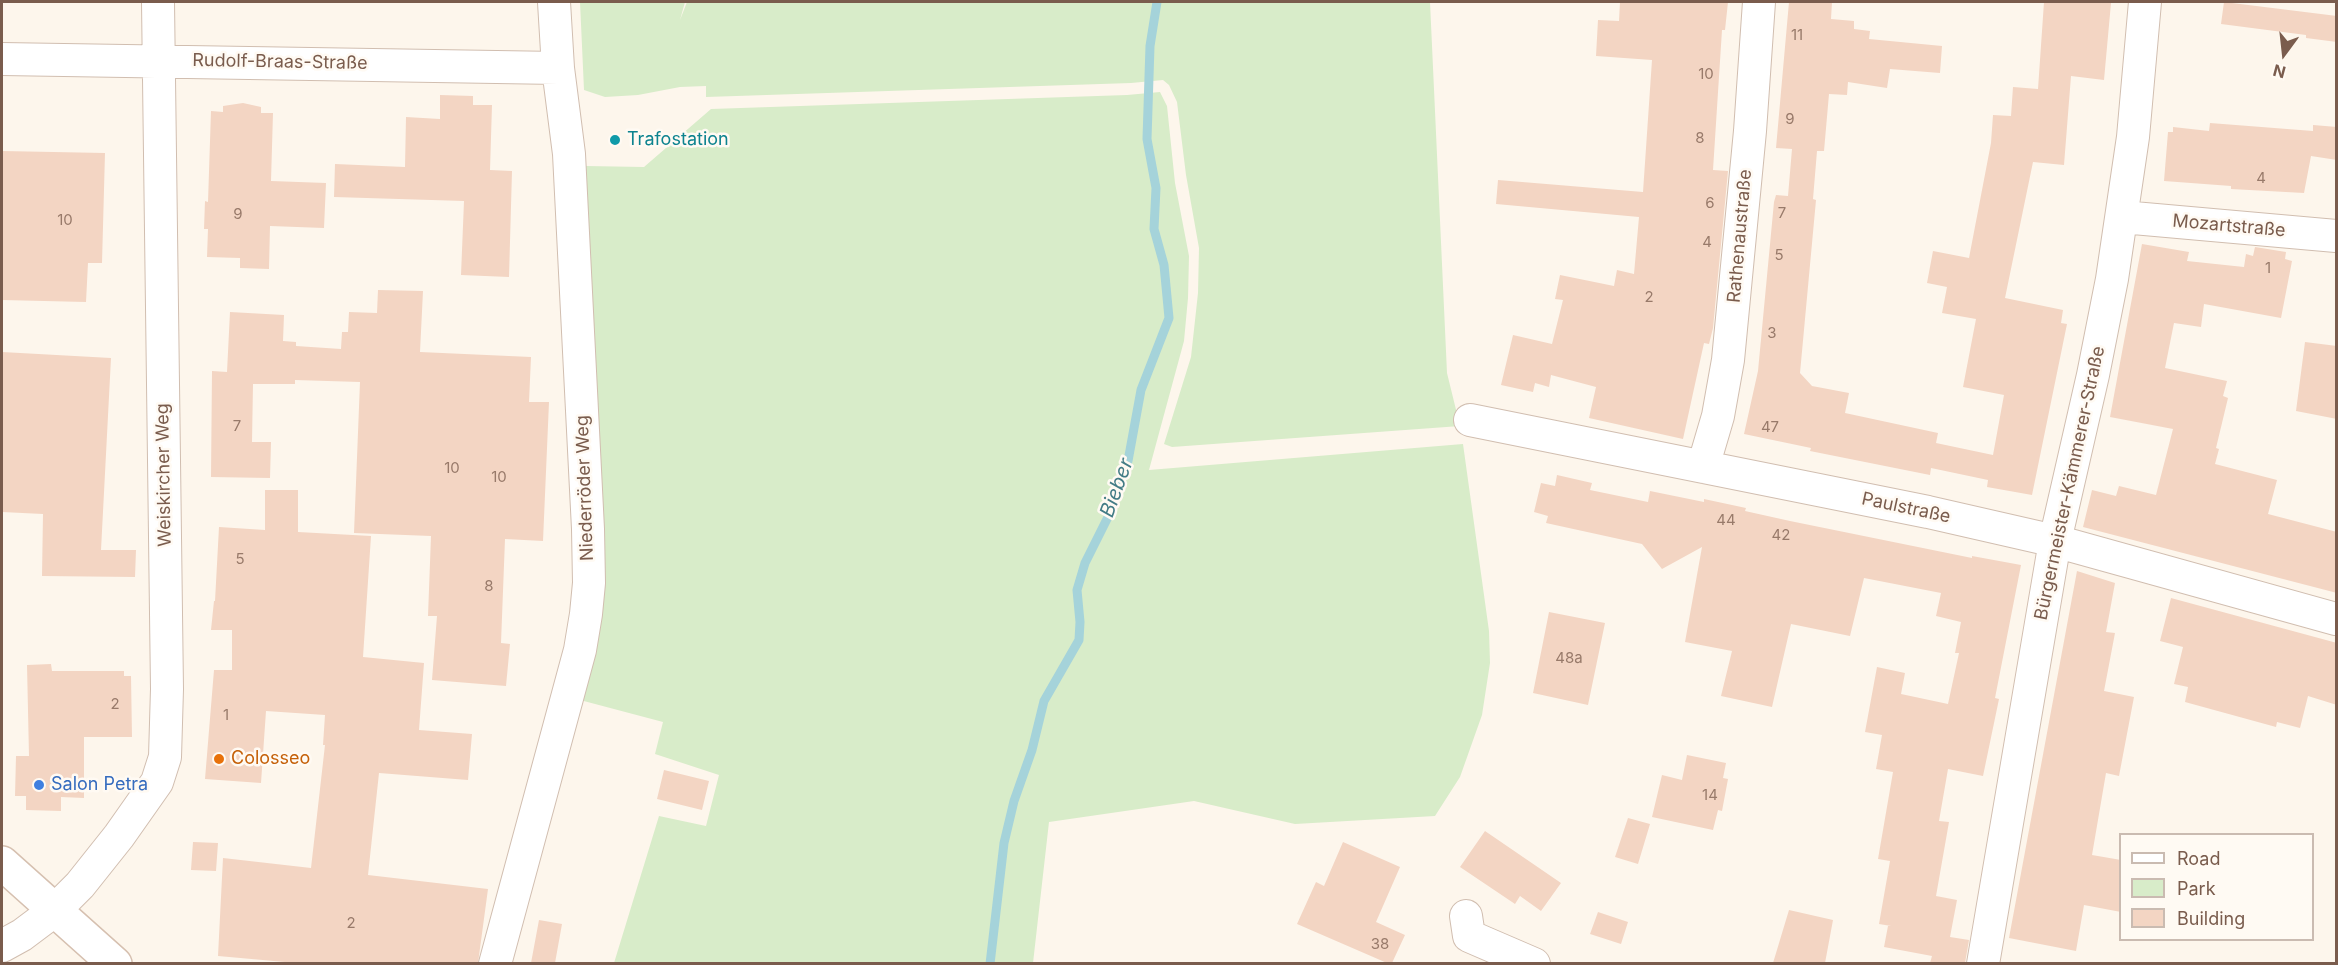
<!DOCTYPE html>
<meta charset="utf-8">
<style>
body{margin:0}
#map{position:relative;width:2338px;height:965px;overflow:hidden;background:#fdf6ec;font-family:Inter,sans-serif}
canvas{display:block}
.frame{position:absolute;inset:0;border:3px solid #7a5c4d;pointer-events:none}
.legend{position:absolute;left:2119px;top:833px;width:195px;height:108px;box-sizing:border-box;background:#fffaf3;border:2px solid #cabbb1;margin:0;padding:8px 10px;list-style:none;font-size:18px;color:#7a5c4d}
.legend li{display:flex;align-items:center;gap:12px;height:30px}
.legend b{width:30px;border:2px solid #cabbb1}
.north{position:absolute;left:2254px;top:24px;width:60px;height:60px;-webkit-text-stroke:4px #fffaf3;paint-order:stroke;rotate:195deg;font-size:16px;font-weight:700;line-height:24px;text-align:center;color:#7a5c4d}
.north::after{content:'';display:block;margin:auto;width:21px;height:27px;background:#7a5c4d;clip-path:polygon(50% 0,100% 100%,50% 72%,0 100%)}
</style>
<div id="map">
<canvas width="2338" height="965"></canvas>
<div class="frame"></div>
<ul class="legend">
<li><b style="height:8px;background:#fff"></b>Road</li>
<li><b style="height:16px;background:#d8ecc9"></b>Park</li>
<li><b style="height:16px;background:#f3d5c3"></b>Building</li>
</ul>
<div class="north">N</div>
</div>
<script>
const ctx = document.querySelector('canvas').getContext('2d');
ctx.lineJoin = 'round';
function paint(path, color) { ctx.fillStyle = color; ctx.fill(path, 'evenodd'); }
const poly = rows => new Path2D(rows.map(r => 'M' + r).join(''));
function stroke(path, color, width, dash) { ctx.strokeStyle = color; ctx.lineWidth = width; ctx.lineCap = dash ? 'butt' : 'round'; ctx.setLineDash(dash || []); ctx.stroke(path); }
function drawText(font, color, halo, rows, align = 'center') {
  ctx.font = font + ' Inter,sans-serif'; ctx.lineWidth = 5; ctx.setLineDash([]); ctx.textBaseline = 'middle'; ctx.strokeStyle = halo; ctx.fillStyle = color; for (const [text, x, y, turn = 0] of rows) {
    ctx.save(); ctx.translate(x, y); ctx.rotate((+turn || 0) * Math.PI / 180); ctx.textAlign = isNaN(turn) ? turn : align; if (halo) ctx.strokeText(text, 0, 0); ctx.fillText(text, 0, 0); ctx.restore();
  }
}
paint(poly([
 [580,2,685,2,680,20,687,2,1430,2,1447,373,1460,426,1172,447,1164,444,1191,357,1198,293,1199,248,1186,175,1177,102,1169,85,1163,80,1131,83,706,97,706,86,680,87,638,95,605,97,584,90],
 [1160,92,1167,106,1175,183,1189,256,1188,298,1184,341,1149,470,1463,444,1489,631,1490,663,1482,715,1460,777,1435,816,1295,824,1194,801,1049,822,1033,963,614,963,659,816,706,826,719,775,655,754,663,722,580,700,602,536,586,166,644,167,711,109,1127,95]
]), '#d8ecc9');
stroke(poly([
 [990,964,1004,843,1014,801,1032,750,1044,701,1079,640,1080,622,1077,590,1085,563,1108,517,1128,461,1141,390,1169,318,1164,265,1154,229,1156,188,1147,139,1150,46,1157,2]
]), '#a5d3da', 9);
paint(poly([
 [1620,2,1728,2,1725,30,1722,30,1713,170,1728,171,1713,328,1709,344,1704,343,1683,439,1589,418,1596,387,1551,375,1549,387,1535,383,1533,392,1501,385,1513,335,1552,344,1563,300,1555,299,1560,275,1614,286,1617,270,1634,274,1639,217,1496,204,1498,180,1643,192,1652,60,1596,56,1598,20,1619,21],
 [1789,2,1832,2,1831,19,1854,21,1854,29,1870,31,1869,39,1942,46,1940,73,1890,69,1887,88,1848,82,1847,95,1829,94,1824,151,1817,151,1813,199,1816,200,1800,373,1812,386,1849,393,1845,413,1938,433,1936,443,1993,455,2004,395,1963,387,1976,319,1942,313,1947,287,1927,283,1933,251,1969,258,1991,143,1993,115,2011,116,2013,87,2038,89,2044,2,2111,3,2104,80,2071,76,2064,165,2033,162,2005,298,2063,310,2061,323,2067,324,2032,495,1987,487,1988,480,1931,468,1930,475,1810,451,1811,448,1744,434,1758,371,1774,202,1776,195,1788,196,1792,149,1776,148],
 [2224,2,2337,16,2337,42,2306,38,2306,35,2221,24],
 [440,95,473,96,473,105,492,105,490,170,512,171,509,277,461,275,464,201,334,197,335,164,405,167,406,117,440,119],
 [243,103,261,107,261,113,273,113,271,181,326,183,324,228,270,226,269,269,240,268,240,258,207,257,208,229,204,229,205,201,208,202,211,111,223,112,223,106],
 [2210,123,2313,131,2313,125,2337,127,2337,160,2311,156,2304,193,2231,189,2231,186,2164,181,2168,132,2173,132,2173,127,2209,131],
 [2,151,105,153,102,263,88,263,86,302,2,300],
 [2142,244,2189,252,2187,261,2244,267,2246,254,2253,256,2255,247,2286,252,2285,259,2292,261,2281,318,2204,304,2201,327,2174,323,2165,368,2227,381,2223,396,2228,398,2216,448,2219,449,2215,464,2277,480,2268,514,2337,532,2337,593,2083,527,2092,490,2116,496,2119,486,2156,495,2173,429,2110,417],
 [378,290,423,291,420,352,531,357,529,402,549,402,543,541,505,539,501,643,510,644,506,686,432,680,437,616,428,616,431,536,354,533,360,382,295,380,295,384,253,384,252,442,271,442,270,478,211,477,212,371,227,372,230,312,284,315,283,341,296,342,296,346,341,349,342,332,348,332,349,312,377,313],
 [2305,342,2337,346,2337,419,2296,411],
 [2,352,111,358,101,550,136,550,135,577,42,576,43,514,2,512],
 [1557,475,1592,483,1590,490,1648,502,1650,491,1704,502,1704,499,1746,508,1745,511,1790,521,1972,558,1972,556,2021,565,1995,698,1999,699,1983,776,1948,769,1939,821,1949,822,1936,896,1957,900,1950,937,1969,940,1965,963,1930,963,1932,956,1884,947,1888,926,1891,926,1879,924,1890,861,1878,859,1893,772,1876,769,1882,735,1865,732,1877,667,1905,673,1901,694,1948,704,1959,653,1955,653,1961,622,1936,616,1941,593,1864,578,1850,636,1791,624,1772,707,1721,696,1732,651,1685,642,1702,547,1662,569,1642,544,1546,523,1548,516,1534,512,1541,483,1555,486],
 [265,490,298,490,298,532,371,536,363,657,424,663,419,730,472,734,468,780,379,773,368,875,488,889,478,963,296,963,218,956,223,858,311,868,325,745,323,745,325,715,266,711,261,783,205,779,214,670,232,670,232,630,211,630,214,601,215,601,219,527,265,530],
 [2077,571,2115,583,2106,632,2115,633,2104,691,2134,697,2119,776,2106,773,2092,855,2121,860,2121,912,2084,905,2076,951,2009,938],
 [2171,598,2337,643,2337,705,2308,696,2300,728,2277,722,2276,727,2185,702,2188,687,2174,684,2183,647,2160,641],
 [1549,612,1605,623,1588,705,1533,693],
 [51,664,52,671,124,671,124,676,131,676,132,737,84,737,84,798,61,797,61,811,26,810,26,796,15,796,16,756,29,756,27,665],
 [1687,755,1726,763,1723,778,1728,779,1722,811,1718,810,1713,830,1652,817,1662,775,1682,780],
 [664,770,709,781,702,810,657,799],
 [1628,818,1650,824,1638,864,1615,857],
 [1485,831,1561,883,1541,911,1520,896,1515,904,1460,867],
 [193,842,218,843,216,871,191,870],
 [1343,842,1400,867,1376,922,1405,935,1392,963,1387,963,1297,924,1316,882,1324,886],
 [1789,910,1833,920,1825,963,1773,963],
 [1598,912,1628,922,1621,944,1590,934],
 [539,920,562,924,555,963,531,963]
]), '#f3d5c3');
const street = poly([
 [2,59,558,68],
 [2122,217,2336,236],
 [1470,420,1928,512,2055,541,2336,619],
 [1703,467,1718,416,1728,360,1750,131,1759,2],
 [1466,916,1469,936,1534,964],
 [2,946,22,935,54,911,80,885,119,836,157,782,165,757,167,689,158,2],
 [495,964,580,650,586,614,589,583,588,529,569,154,558,68,554,2],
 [1983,964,2055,541,2093,375,2112,279,2133,137,2145,2]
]);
const secondary = poly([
 [2,863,115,964]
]);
stroke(street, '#d1beb0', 34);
stroke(secondary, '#d6c0b0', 36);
stroke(street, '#fff', 32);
stroke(secondary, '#fff', 33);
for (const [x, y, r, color] of [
 [615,140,6,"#0f9aa8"],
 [219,759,6,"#e8710a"],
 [39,785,6,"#3f7fe0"]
]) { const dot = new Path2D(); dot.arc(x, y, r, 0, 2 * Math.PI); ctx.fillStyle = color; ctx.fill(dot); stroke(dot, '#fffaf3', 2); }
drawText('15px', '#987a6a', null, [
 ["11",1797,35],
 ["10",1706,74],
 ["9",1790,119],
 ["8",1700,138],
 ["4",2261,178],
 ["6",1710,203],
 ["7",1782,213],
 ["9",238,214],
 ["10",65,220],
 ["4",1707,242],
 ["5",1779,255],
 ["1",2268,268],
 ["2",1649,297],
 ["3",1772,333],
 ["7",237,426],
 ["47",1770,427],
 ["10",452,468],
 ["10",499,477],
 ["44",1726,520],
 ["42",1781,535],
 ["5",240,559],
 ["8",489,586],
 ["48a",1569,658],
 ["2",115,704],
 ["1",226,715],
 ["14",1710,795],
 ["2",351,923],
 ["38",1380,944]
]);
drawText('18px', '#7a5c4d', '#fffaf3', [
 ["Rudolf-Braas-Straße",280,62,1],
 ["Mozartstraße",2229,226,5],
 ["Rathenaustraße",1740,236,-85],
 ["Weiskircher Weg",164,475,-91],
 ["Bürgermeister-Kämmerer-Straße",2070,483,-78],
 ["Niederröder Weg",585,488,-92],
 ["Paulstraße",1906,508,12]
]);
drawText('18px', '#0d838f', '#fffaf3', [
 ["Trafostation",627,140]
], 'left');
drawText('18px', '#c56008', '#fffaf3', [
 ["Colosseo",231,759]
], 'left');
drawText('18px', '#366cbe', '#fffaf3', [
 ["Salon Petra",51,785]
], 'left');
drawText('italic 20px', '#437c86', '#fffaf3', [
 ["Bieber",1117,488,-70]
]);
</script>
